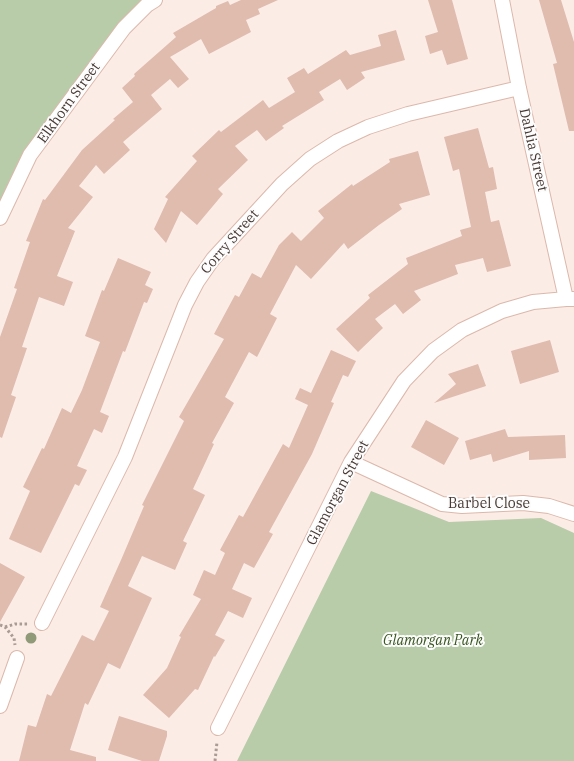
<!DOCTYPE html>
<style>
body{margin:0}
canvas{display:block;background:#fbece6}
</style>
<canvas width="574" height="761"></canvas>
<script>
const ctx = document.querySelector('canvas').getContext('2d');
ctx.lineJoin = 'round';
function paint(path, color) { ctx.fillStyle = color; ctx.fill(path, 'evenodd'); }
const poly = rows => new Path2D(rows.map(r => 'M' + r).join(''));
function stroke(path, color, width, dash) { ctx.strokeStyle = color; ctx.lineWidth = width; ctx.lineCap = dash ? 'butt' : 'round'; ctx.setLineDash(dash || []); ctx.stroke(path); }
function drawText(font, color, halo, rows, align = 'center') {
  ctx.font = font + ' "IBM Plex Serif",serif'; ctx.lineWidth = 4; ctx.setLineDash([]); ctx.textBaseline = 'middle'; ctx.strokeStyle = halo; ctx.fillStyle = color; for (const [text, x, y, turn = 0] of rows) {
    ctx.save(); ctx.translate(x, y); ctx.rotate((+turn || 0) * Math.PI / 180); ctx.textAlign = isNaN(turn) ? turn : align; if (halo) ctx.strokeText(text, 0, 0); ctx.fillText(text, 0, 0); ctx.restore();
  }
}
paint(poly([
 [0,0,155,0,124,28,9,197,0,200],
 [371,491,449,522,541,518,574,533,574,761,237,761]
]), '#b8cca9');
paint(poly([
 [241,0,278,0,258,9,260,14,246,20,251,32,209,54,201,39,170,57,189,79,178,88,170,79,151,95,162,109,123,142,130,150,104,174,96,165,79,186,93,197,68,228,75,231,57,276,73,282,64,306,39,297,22,347,27,348,11,395,16,397,2,438,0,437,0,337,17,289,14,288,30,242,26,241,43,199,45,200,82,150,115,120,113,119,133,102,122,88,135,76,134,74,176,37,173,33,216,8,216,6,228,1,230,5],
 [428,0,452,0,468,59,447,65,442,50,430,54,425,36,438,32],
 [539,0,561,0,574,42,574,131,569,131,553,64,557,63],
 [396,30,405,60,361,72,365,78,347,90,340,79,319,92,324,100,282,126,284,128,266,141,257,130,235,146,248,160,218,189,223,194,197,225,181,211,166,243,154,229,168,199,165,197,197,161,192,156,219,130,221,132,263,100,269,108,295,92,287,78,304,68,308,74,346,50,350,55,381,46,378,35],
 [478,128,489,168,493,167,497,189,485,192,491,222,499,220,511,266,487,272,483,258,455,265,458,274,414,291,421,300,403,314,395,304,375,319,383,328,358,352,336,329,370,298,368,295,408,264,406,258,462,236,460,230,471,227,459,169,453,171,444,137],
 [418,151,430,195,399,204,402,209,379,225,348,249,344,243,311,279,296,265,270,314,277,318,257,357,249,352,225,397,234,403,212,443,214,444,193,489,205,495,183,541,187,543,175,570,142,556,128,586,152,598,120,669,108,663,88,705,85,703,70,750,96,757,96,761,19,761,28,725,36,727,47,694,51,696,82,635,94,641,109,611,100,607,121,560,144,506,142,505,184,421,179,417,224,339,214,334,235,295,239,297,252,273,261,278,279,245,292,232,301,241,324,218,318,211,352,184,353,186,390,162,389,159],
 [118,258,151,272,145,285,153,289,147,303,144,302,125,352,123,351,100,412,109,416,102,433,94,429,77,466,87,470,79,486,75,484,41,553,9,539,30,491,23,487,42,448,44,449,62,408,71,413,82,390,100,342,85,336,102,290,104,291],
 [550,340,559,372,520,384,511,351],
 [331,350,356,361,348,377,343,375,331,402,334,403,312,454,269,532,273,534,254,568,244,563,232,589,252,598,243,618,228,611,215,635,225,640,215,657,214,656,198,690,195,689,169,718,143,695,167,668,181,637,179,636,201,599,193,595,204,570,215,575,225,553,220,550,239,515,243,517,283,444,289,448,308,405,295,399,300,388,311,393],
 [478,364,486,386,434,403,456,384,448,374],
 [426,420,459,438,444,465,411,447],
 [505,429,508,437,565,435,566,458,529,460,529,451,493,462,491,454,470,460,465,441],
 [0,563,25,577,0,622],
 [119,716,167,731,167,736,159,761,142,761,108,750]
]), '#e0bcaf');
const minor = poly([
 [502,0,519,88,566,299],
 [0,218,30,155,124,28,147,5,155,0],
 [351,462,442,504,462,506,523,503,549,506,574,514],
 [42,623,125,457,185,305,197,282,213,259,282,184,310,159,338,141,368,127,408,114,519,88],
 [0,706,17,658],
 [218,728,351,462,404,381,433,351,462,330,502,311,533,302,566,299,574,299]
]);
stroke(minor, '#dcb8ab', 16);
stroke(poly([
 [0,625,5,627,14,638,15,645],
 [5,627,15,624,29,624],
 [215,761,217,742]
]), '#aa9b95', 3, [2.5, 2.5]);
stroke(minor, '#fff', 14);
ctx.fillStyle = '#909978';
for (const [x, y] of [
 [31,638]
]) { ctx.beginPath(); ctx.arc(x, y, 5.5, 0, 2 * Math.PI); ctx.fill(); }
drawText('14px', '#483934', '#fcfcfc', [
 ["Elkhorn Street",69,103,-54],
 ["Dahlia Street",533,150,77],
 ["Corry Street",230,242,-49],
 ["Glamorgan Street",338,493,-62],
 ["Barbel Close",489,504]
]);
drawText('italic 14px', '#38551e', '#fcfcfc', [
 ["Glamorgan Park",433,641]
]);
</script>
